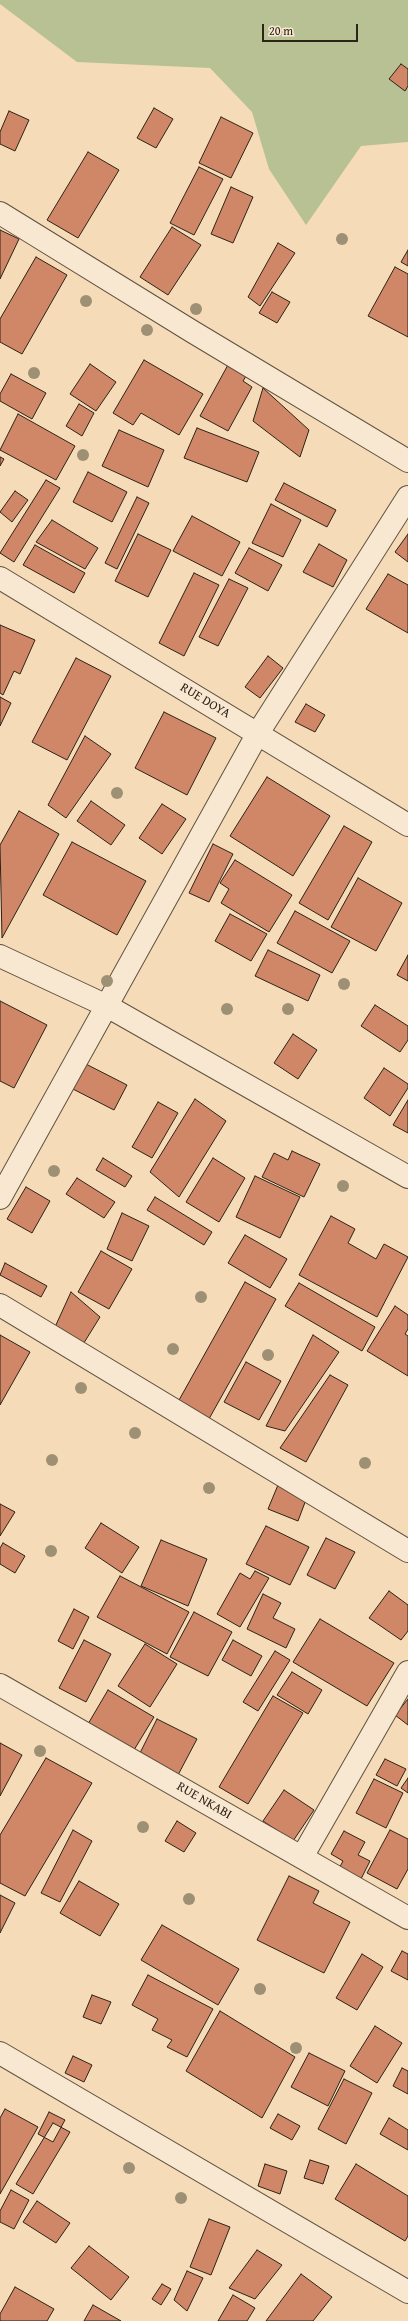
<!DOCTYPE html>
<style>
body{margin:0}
#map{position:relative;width:408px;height:2321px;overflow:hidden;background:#f5dbb8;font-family:"Gentium Book Plus",serif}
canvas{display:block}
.scale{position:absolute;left:262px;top:24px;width:96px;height:18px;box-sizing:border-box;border:2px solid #2d2317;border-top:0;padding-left:5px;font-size:12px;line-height:14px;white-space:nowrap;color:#2d2317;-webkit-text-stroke:3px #f8e8d1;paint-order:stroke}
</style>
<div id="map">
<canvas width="408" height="2321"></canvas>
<div class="scale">20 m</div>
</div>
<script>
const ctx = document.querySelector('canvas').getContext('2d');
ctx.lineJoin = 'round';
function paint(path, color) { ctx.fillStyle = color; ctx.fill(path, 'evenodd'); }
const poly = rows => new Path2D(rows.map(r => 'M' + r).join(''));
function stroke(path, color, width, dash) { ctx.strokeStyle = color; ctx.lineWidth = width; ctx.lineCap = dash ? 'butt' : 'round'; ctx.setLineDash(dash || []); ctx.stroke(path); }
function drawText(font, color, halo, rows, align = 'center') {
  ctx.font = font + ' "Gentium Book Plus",serif'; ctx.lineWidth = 4; ctx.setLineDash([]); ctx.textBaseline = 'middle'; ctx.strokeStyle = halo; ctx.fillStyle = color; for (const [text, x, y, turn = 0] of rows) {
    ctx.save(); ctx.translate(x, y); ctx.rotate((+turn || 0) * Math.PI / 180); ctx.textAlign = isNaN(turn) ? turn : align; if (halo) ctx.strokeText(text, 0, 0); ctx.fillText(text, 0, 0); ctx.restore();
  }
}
paint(poly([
 [0,0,408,0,408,142,361,146,306,225,269,169,252,112,210,68,77,62,0,4]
]), '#b7c193');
const building = poly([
 [401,64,408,69,408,86,405,91,389,79,401,64],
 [154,108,173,119,156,148,137,138,154,108],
 [9,111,29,120,15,151,0,144,0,132,9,111],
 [221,117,253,133,231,178,199,163,221,117],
 [88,152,119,170,78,238,47,220,88,152],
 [199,167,223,179,194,235,170,223,199,167],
 [231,187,253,197,233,243,211,234,231,187],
 [172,227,201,245,168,295,140,277,172,227],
 [0,230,19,239,0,279,0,230],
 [278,243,295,253,260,306,248,297,278,243],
 [408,250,408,266,401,262,408,250],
 [36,257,67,275,22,354,0,342,0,319,36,257],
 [395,267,408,274,408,337,368,316,395,267],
 [272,292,290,302,277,323,259,313,272,292],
 [144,360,203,394,179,435,141,413,133,425,113,413,144,360],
 [229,363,248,373,243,381,252,387,228,431,200,416,229,363],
 [90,364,116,382,96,411,70,394,90,364],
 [11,374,46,393,32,419,0,401,0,394,11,374],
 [263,388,309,430,300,457,253,421,263,388],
 [79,404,94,413,82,436,66,426,79,404],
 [18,414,75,446,56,480,0,450,18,414],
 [197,428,259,452,247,482,184,458,197,428],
 [119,430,164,450,148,487,102,466,119,430],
 [0,457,4,459,0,466,0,457],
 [88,472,127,492,112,522,73,502,88,472],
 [46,480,60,488,14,562,0,553,46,480],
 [284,483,336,510,327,527,275,500,284,483],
 [15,491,28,500,12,522,0,512,15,491],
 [137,497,149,503,117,569,105,563,137,497],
 [271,504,301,520,283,557,252,543,271,504],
 [192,516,240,542,222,576,173,551,192,516],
 [52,520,98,548,85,569,36,542,52,520],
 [138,534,171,550,148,597,115,581,138,534],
 [408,534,408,562,395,552,408,534],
 [319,544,347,560,333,587,303,572,319,544],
 [35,545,85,573,74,593,23,565,35,545],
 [249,548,282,565,268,591,235,573,249,548],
 [194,573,219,585,184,656,159,643,194,573],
 [388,574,408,585,408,633,366,609,388,574],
 [229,579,248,588,218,646,199,637,229,579],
 [0,625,35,640,20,674,14,671,3,695,0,693,0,625],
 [268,656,283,668,260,698,245,687,268,656],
 [76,658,111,676,67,760,32,742,76,658],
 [0,697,11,703,0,726,0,697],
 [306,704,325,715,315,732,295,722,306,704],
 [164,712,216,738,187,795,135,768,164,712],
 [85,736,111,754,66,818,48,805,85,736],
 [267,777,330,816,293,876,230,836,267,777],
 [91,801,125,825,111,845,77,821,91,801],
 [162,804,186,819,162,854,139,838,162,804],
 [19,811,59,834,2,938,0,845,19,811],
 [344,826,372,842,328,920,299,903,344,826],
 [72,842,146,881,117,935,43,895,72,842],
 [213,844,233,854,209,902,189,893,213,844],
 [235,860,292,895,269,932,221,903,229,889,220,883,235,860],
 [358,878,402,903,376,951,331,927,358,878],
 [295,911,350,941,332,973,277,943,295,911],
 [230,914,267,934,251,961,215,941,230,914],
 [268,950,320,975,308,1001,255,976,268,950],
 [408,955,408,981,397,975,408,955],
 [0,1001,47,1025,14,1088,0,1081,0,1001],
 [375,1005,408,1026,408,1040,400,1052,361,1026,375,1005],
 [293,1034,317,1050,298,1079,274,1063,293,1034],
 [80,1061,127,1085,114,1110,67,1086,80,1061],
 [384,1068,408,1084,408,1088,390,1116,364,1098,384,1068],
 [195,1099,226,1121,179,1197,150,1172,195,1099],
 [408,1100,408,1133,393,1125,408,1100],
 [158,1102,178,1113,152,1158,132,1147,158,1102],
 [292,1151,320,1164,304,1197,262,1177,274,1153,288,1160,292,1151],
 [103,1158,132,1176,125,1187,96,1170,103,1158],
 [213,1158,245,1178,219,1222,186,1202,213,1158],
 [255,1176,300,1197,280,1238,236,1217,255,1176],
 [77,1178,115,1202,104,1218,66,1194,77,1178],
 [26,1187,50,1201,32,1233,7,1219,26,1187],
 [155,1197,212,1232,204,1245,147,1210,155,1197],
 [122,1213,149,1226,132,1261,107,1249,122,1213],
 [331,1216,355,1229,348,1243,376,1259,384,1244,408,1257,377,1317,299,1275,331,1216],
 [245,1235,287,1259,270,1288,228,1263,245,1235],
 [101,1251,132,1269,109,1309,78,1292,101,1251],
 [5,1263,47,1286,41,1297,0,1275,5,1263],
 [245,1282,276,1299,205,1426,174,1409,245,1282],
 [299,1283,375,1327,362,1351,285,1306,299,1283],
 [71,1292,100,1317,82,1346,55,1327,71,1292],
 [395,1306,408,1315,408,1329,405,1334,408,1336,408,1376,367,1351,395,1306],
 [0,1335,30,1352,0,1405,0,1335],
 [313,1335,339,1352,285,1431,266,1426,313,1335],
 [246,1362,281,1381,259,1420,224,1402,246,1362],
 [330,1375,348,1385,306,1462,280,1448,330,1375],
 [278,1485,307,1497,298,1521,268,1509,278,1485],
 [0,1504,15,1512,0,1536,0,1504],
 [101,1523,139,1547,122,1573,85,1548,101,1523],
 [266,1526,309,1547,290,1585,246,1564,266,1526],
 [326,1538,355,1552,335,1589,307,1575,326,1538],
 [161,1540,207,1559,188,1606,141,1586,161,1540],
 [3,1543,25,1556,15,1573,0,1564,0,1548,3,1543],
 [255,1571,269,1578,240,1627,217,1614,240,1573,250,1579,255,1571],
 [120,1576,189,1612,167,1654,97,1617,120,1576],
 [389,1591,408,1605,408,1631,401,1640,369,1618,389,1591],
 [263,1594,281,1603,273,1618,295,1629,286,1648,247,1629,263,1594],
 [74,1609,89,1617,73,1649,58,1641,74,1609],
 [194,1612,232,1632,208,1676,170,1657,194,1612],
 [320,1619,394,1663,367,1706,293,1662,320,1619],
 [84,1640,111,1654,86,1702,59,1688,84,1640],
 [233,1640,262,1656,251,1676,222,1660,233,1640],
 [145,1644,177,1664,150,1707,118,1686,145,1644],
 [275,1651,290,1660,258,1711,243,1702,275,1651],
 [292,1672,322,1690,308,1714,277,1695,292,1672],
 [108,1690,154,1717,134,1750,88,1724,108,1690],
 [273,1696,303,1713,248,1804,219,1787,273,1696],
 [408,1699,408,1725,395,1715,408,1699],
 [157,1719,197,1739,178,1775,139,1755,157,1719],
 [0,1743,22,1755,0,1796,0,1743],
 [46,1758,92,1783,25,1896,0,1883,0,1835,46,1758],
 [385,1759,406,1769,397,1786,376,1775,385,1759],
 [408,1778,408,1793,401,1788,408,1778],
 [374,1779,403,1793,386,1828,356,1813,374,1779],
 [284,1790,314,1810,293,1841,263,1821,284,1790],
 [177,1821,196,1833,184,1852,165,1841,177,1821],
 [73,1830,92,1841,60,1902,41,1893,73,1830],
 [390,1830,408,1839,408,1869,397,1889,367,1873,390,1830],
 [344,1831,365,1842,358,1855,370,1861,358,1885,336,1874,343,1861,331,1854,344,1831],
 [289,1876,319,1891,313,1903,350,1922,324,1973,257,1940,289,1876],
 [79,1881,119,1904,100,1936,60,1913,79,1881],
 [0,1895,15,1903,0,1933,0,1895],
 [162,1925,239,1969,218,2005,141,1960,162,1925],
 [402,1951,408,1954,408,1980,391,1971,402,1951],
 [362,1954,383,1967,357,2010,336,1998,362,1954],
 [148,1975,213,2009,187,2057,167,2047,172,2040,152,2030,158,2019,132,2005,148,1975],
 [92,1995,111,2002,101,2024,83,2017,92,1995],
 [220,2011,295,2057,262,2118,186,2071,220,2011],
 [375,2026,402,2043,377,2083,350,2066,375,2026],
 [309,2053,345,2071,328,2106,291,2087,309,2053],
 [73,2056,92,2065,84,2082,65,2073,73,2056],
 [402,2068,408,2071,408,2094,393,2086,402,2068],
 [344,2079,372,2093,346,2144,318,2129,344,2079],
 [5,2109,38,2127,0,2194,0,2118,5,2109],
 [49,2112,65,2120,53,2142,38,2134,49,2112],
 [278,2114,300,2126,292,2140,270,2128,278,2114],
 [389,2118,408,2130,408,2150,380,2134,389,2118],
 [53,2123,70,2132,33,2194,16,2184,53,2123],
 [310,2160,329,2166,323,2184,304,2178,310,2160],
 [265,2164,287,2171,280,2194,258,2186,265,2164],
 [356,2164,408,2196,408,2236,405,2241,335,2199,356,2164],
 [11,2190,29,2200,14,2229,0,2222,0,2211,11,2190],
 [37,2201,70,2223,56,2243,23,2222,37,2201],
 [209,2219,230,2227,211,2275,190,2267,209,2219],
 [89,2246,129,2277,111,2300,71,2268,89,2246],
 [257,2250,282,2265,255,2299,229,2288,257,2250],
 [187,2271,203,2278,187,2311,174,2300,187,2271],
 [301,2274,332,2297,313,2321,266,2321,301,2274],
 [162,2284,171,2289,161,2305,152,2299,162,2284],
 [15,2287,54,2309,47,2321,0,2321,0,2314,15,2287],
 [233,2295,255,2308,247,2321,218,2321,233,2295],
 [93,2305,121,2321,84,2321,93,2305]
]);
paint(building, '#d08768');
stroke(building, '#2d2317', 1);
const minor = poly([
 [0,213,193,332,408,461],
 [0,578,408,825],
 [0,956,107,1006,408,1177],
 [0,1198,258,733,408,497],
 [0,1305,408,1551],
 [0,1685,408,1918],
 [302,1857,408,1672],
 [0,2053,408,2292]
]);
stroke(minor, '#5f513f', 24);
stroke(minor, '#f8e8d1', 22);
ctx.fillStyle = '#9e9074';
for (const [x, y] of [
 [342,239],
 [86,301],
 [196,309],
 [147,330],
 [34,373],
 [83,455],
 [117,793],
 [107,981],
 [344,984],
 [227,1009],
 [288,1009],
 [54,1171],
 [343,1186],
 [201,1297],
 [173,1349],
 [268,1355],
 [81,1388],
 [135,1433],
 [52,1460],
 [365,1463],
 [209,1488],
 [51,1551],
 [40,1751],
 [143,1827],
 [189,1899],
 [260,1989],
 [296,2048],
 [129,2168],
 [181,2198]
]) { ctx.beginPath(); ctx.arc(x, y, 6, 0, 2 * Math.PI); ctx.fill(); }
drawText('13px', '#2d2317', '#f8e8d1', [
 ["RUE DOYA",205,701,31],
 ["RUE NKABI",204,1801,30]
]);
</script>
